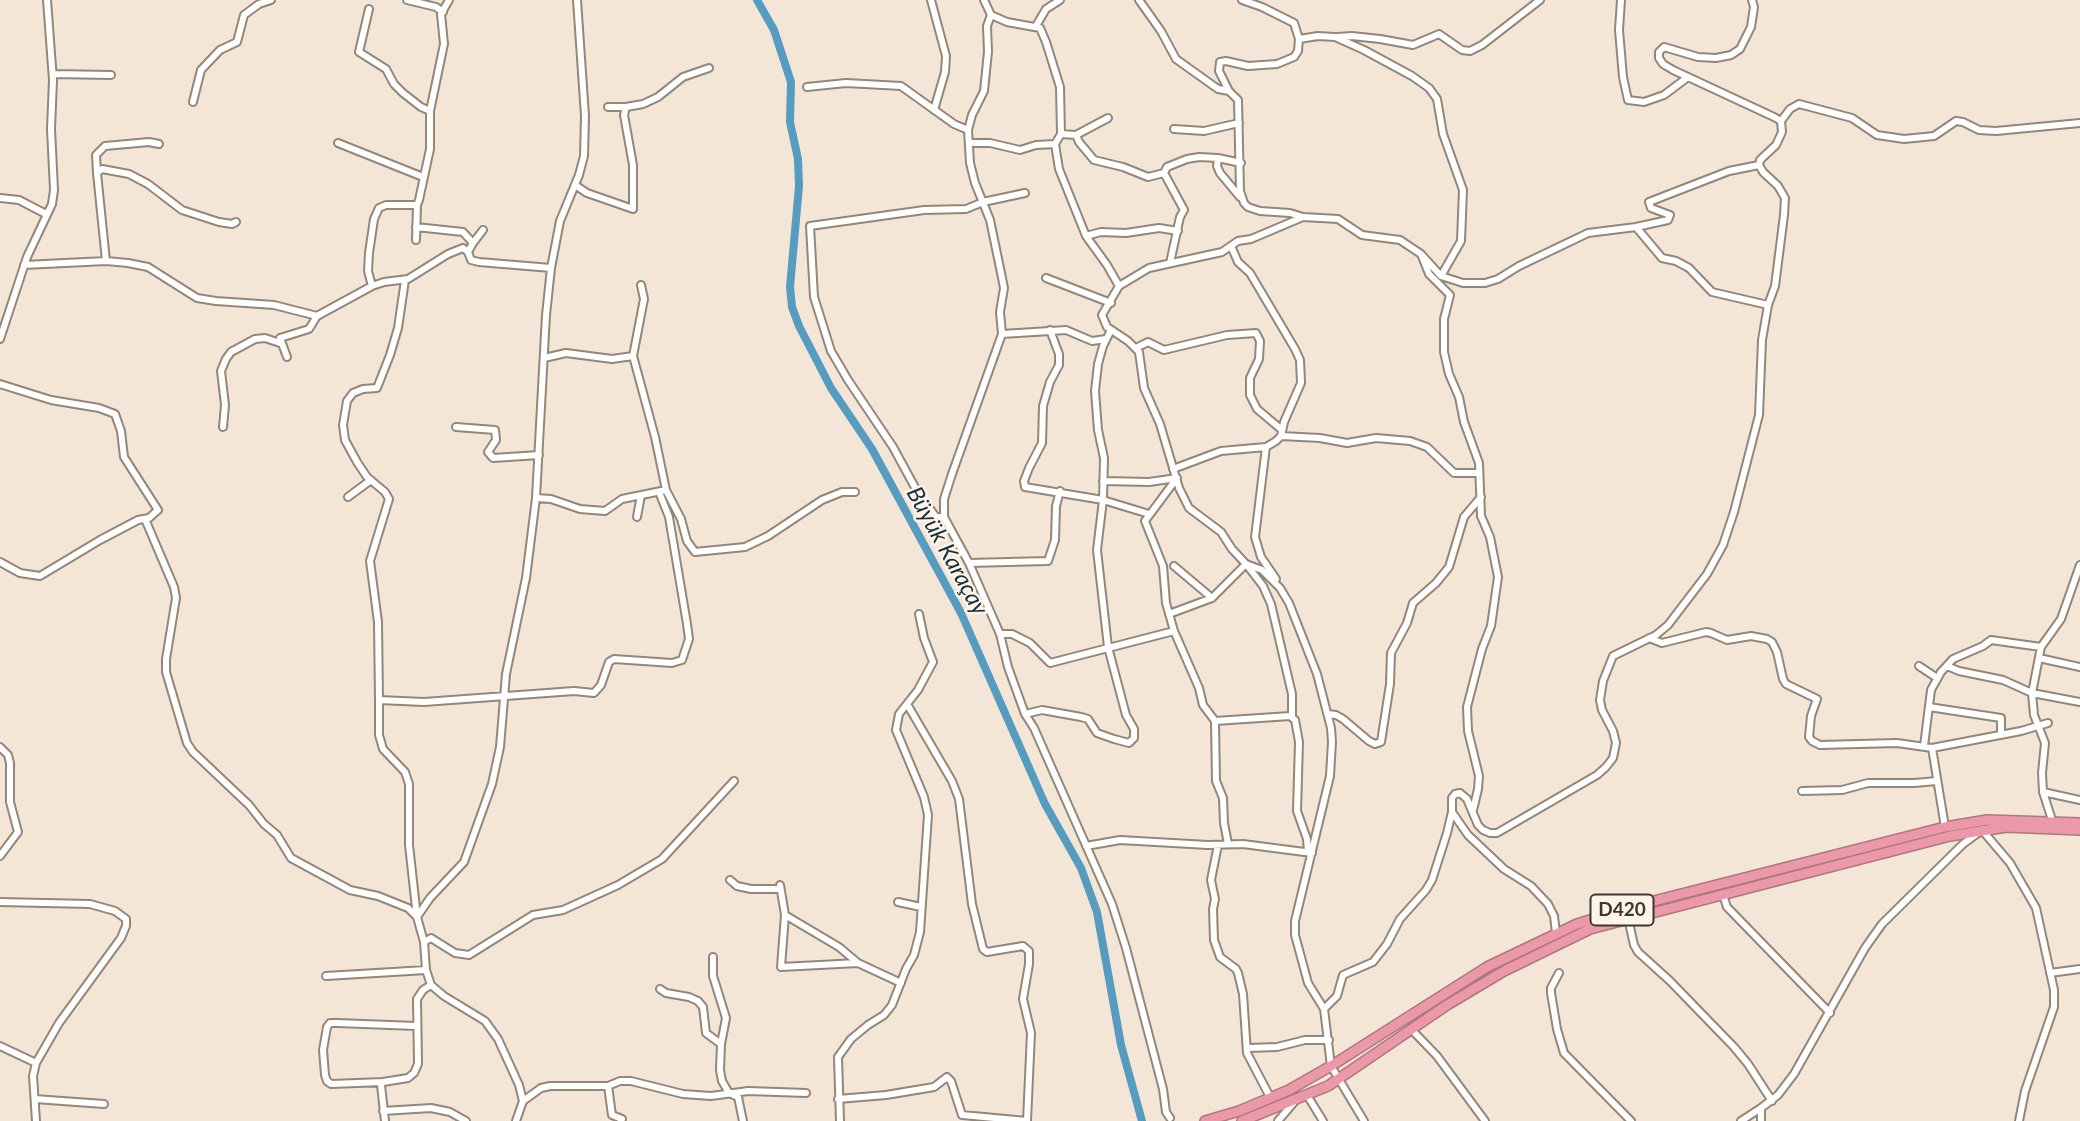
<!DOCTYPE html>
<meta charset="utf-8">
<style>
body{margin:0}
canvas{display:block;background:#f3e6d6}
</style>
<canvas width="2080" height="1121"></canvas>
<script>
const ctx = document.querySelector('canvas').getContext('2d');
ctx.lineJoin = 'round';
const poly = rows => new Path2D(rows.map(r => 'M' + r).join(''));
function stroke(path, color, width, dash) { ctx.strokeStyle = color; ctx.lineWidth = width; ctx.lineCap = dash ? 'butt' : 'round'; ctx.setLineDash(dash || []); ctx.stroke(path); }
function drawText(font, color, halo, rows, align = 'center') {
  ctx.font = font + ' Lato,sans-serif'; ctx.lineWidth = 5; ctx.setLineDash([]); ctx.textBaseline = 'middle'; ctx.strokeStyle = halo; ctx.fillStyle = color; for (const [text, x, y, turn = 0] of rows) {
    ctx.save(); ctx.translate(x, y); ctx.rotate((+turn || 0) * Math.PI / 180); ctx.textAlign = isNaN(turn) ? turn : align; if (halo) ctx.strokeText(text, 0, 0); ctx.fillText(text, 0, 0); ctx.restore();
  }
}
stroke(poly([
 [757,0,774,30,791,82,790,122,798,159,799,186,790,287,792,307,799,326,831,388,872,449,961,613,1045,804,1081,868,1097,912,1121,1045,1142,1121]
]), '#569cc0', 8);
const minor = poly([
 [407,0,436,7,443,12],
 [931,0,946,56,945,72,934,110],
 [984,0,991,15,1007,22,1040,28,1046,42,1060,87,1061,134,1055,144,1059,169,1086,236,1107,265,1119,286,1102,315,1107,327,1128,341,1139,352,1144,388,1160,424,1179,488,1189,508,1221,532,1232,549,1246,564,1262,570,1280,588,1289,603,1317,674,1331,728,1332,742,1330,776,1295,921,1295,935,1308,983,1324,1009,1331,1066,1364,1121],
 [1242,0,1262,7,1294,23,1299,39],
 [1621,0,1619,30,1623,77,1628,100,1644,102,1664,95,1688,77],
 [369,9,359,52,386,69,394,84,403,93,421,107,430,111],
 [991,15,987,26,988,52,984,91,972,115,968,130,970,163,975,183,990,220,1001,273,1004,288,1000,312,1002,334,952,474,944,499,944,517,969,563,1000,634,1008,667,1025,714,1034,728,1112,904,1126,948,1163,1089,1166,1112,1170,1118],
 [1036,26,1046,9,1060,0],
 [1337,37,1352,36,1380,39,1413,45,1439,34,1462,50,1470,51,1482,45,1540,0],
 [53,74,111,75],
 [807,87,846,83,901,86,954,124,968,130],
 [1229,91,1219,71,1220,62,1226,61,1248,66,1277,64,1294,57,1298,51,1299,39,1318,36,1335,37,1364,50,1412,76,1429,88,1437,99,1443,134,1463,190,1461,241,1441,276],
 [193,102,201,70,220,50,237,42,244,15,259,4,271,0],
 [608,107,626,107],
 [1781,121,1790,109,1799,104,1852,118,1877,135,1904,139,1934,136,1956,121,1963,122,1979,130,1996,131,2080,123],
 [1174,129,1204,131,1239,123],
 [1061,134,1076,135,1079,142,1094,160,1123,167,1148,177,1164,173,1184,210,1180,217,1170,263],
 [1076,135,1108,118],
 [338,143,423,177],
 [970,143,990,143,1020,150,1036,145,1055,144],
 [1218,158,1217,166,1220,173,1240,197],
 [97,173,96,155,105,146,149,142,159,144],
 [1164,173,1167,167,1187,159,1199,157,1218,158,1241,163],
 [575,185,587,193,633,209,633,165,624,115,626,107,643,104,658,97,683,77,709,68],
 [0,198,19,200,46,214],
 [1303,217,1338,219,1362,235,1400,240,1421,254,1441,276,1463,283,1485,283,1498,279,1519,266,1588,233,1636,227,1668,220,1670,215,1651,208,1649,202,1729,171,1759,165],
 [416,227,463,232,473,243,468,252],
 [1636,227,1662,258,1676,261,1689,268,1712,292,1768,305],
 [1086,236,1101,232,1126,233,1159,228,1178,231],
 [416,240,417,205],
 [473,243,483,230],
 [1421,254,1429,274,1450,295,1444,319,1444,352,1449,374,1459,397,1464,422,1479,463,1481,516,1490,537,1498,577,1491,626,1482,649,1467,707,1468,731,1479,776,1478,789,1473,810],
 [106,261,97,173,102,169,129,174,148,184,182,210,219,222,232,224,236,222],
 [24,265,106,261,128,263,148,267,197,298,216,301,274,305,317,316],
 [1046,278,1111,303],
 [405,280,398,328,390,355,377,388,363,389,353,393,347,401,343,425,345,440,357,462,367,477,385,492,389,499,370,561,378,622,379,700,424,702,574,691,594,693,601,685,609,662,614,659,672,663,682,660,689,639,687,624,669,517,659,492],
 [641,285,644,299,633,356,655,437,666,490],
 [372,286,368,271,369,253,374,219,379,208,386,205,417,205,419,200,430,149,430,111,444,44,441,14,449,0],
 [1119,286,1149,268,1222,252,1238,241,1251,239,1303,217,1290,213,1260,211,1248,207,1244,203,1240,191,1238,100,1229,91,1218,89,1176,59,1161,31,1139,0],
 [1050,330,1059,354,1059,365,1050,382,1043,406,1042,443,1029,468,1024,481,1025,487,1103,500,1149,514],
 [1002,334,1066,330,1092,341,1106,339],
 [0,339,27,257,52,204,54,190,51,129,53,80,47,0],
 [1136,348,1148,342,1164,350,1227,335,1256,333,1260,341,1259,359,1250,378,1250,395,1257,409,1282,430],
 [287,357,280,338,309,329,317,316,372,286,384,282,408,279,448,254,463,248,468,252,471,260,479,262,551,268],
 [544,358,566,353,612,359,633,356],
 [0,384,51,400,99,408,115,414,121,431,124,457,158,510,149,518,138,520,100,540,40,576,20,573,0,562],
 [223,427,225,405,221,371,226,359,231,352,255,339,265,338,280,343],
 [456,427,495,430,496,440,488,452,493,458,539,455],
 [1281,436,1320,438,1347,443,1376,438,1410,441,1427,447,1454,473,1479,473],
 [1266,447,1255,537,1261,557,1276,579],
 [1173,469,1221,451,1266,447,1276,441,1281,436,1284,422,1301,383,1300,360,1295,349,1250,273,1238,262,1231,246],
 [1177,478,1145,521,1163,566,1166,603,1174,631,1199,688,1203,705,1215,721,1216,781,1223,798,1224,823,1228,844],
 [1103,481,1149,482,1177,478],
 [348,497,371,480],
 [536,498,551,499,580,509,605,511,622,499,666,490,681,519,687,541,695,552,745,547,768,536,822,500,842,492,855,492],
 [637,517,641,495],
 [944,517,936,517,918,493,893,447,848,380,831,351,814,297,810,226,924,210,966,209,983,202,1025,193],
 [145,519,174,587,176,598,166,659,166,672,187,743,193,752,249,805,264,824,277,835,291,858,350,890,378,896,408,908,417,917,409,845,409,784,405,772,383,749,379,735,379,700],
 [969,563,1048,561,1055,540,1056,506,1060,491],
 [1174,566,1212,598],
 [1169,614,1212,598,1246,564,1263,586,1271,604,1292,694,1292,717],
 [1000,634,1012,634,1030,643,1050,663,1174,631],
 [1649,638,1662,643,1706,632,1711,633,1727,640,1751,636,1767,639,1772,642,1777,652,1783,679,1786,684,1817,699,1811,716,1809,737,1812,741,1820,745,1897,743,1932,748,2021,731,2048,723],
 [2039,658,2080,667],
 [1919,666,1937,678],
 [1947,666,1959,671,2003,680,2032,693,2080,702],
 [907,704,952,781,959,799,972,904,983,949,987,952,1023,946,1029,951,1029,964,1023,999,1031,1033,1027,1121],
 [1929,707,2001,718,2001,734],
 [1025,714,1042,710,1081,717,1088,719,1097,733,1114,739,1129,743,1134,738,1134,729,1126,715,1108,647,1097,550,1103,500,1104,458,1098,430,1095,391,1098,364,1103,346,1111,330],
 [1328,714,1336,715,1343,719,1369,741,1375,744,1381,742,1390,684,1391,653,1407,623,1413,603,1436,583,1449,567,1464,517,1481,497],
 [1215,721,1290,716,1295,720,1299,742,1297,811,1307,839,1308,852],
 [1924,746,1931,690,1941,672,1953,659,1983,646,1991,640,2041,647],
 [0,747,8,755,10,763,10,802,18,832,0,856],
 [1932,748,1945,827],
 [1802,791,1842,790,1868,783,1914,783,1937,781],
 [2043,792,2080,800],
 [1452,812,1468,835,1504,869,1531,886,1548,904,1554,916,1556,933],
 [2052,820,2043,792,2042,773,2045,743,2034,715,2032,693,2041,647,2061,619,2080,565],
 [1218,845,1211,880,1215,899,1213,909,1214,940,1220,957,1236,969,1238,973,1243,994,1247,1053,1270,1097],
 [1086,846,1120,840,1208,845,1243,844,1312,853],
 [730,880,737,886,751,889,780,889],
 [780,885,785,915,781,967,858,963],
 [1723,895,1727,907,1830,1013],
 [0,902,90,904,115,911,126,919,126,926,121,938,59,1023,36,1063,33,1076,36,1121],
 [898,902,921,907],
 [785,915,839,947,858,963,901,983],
 [1628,918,1634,945,1638,952,1670,981,1734,1047,1748,1064,1772,1101],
 [424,942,431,938,455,953,469,955,533,915,563,910,618,885,662,859,734,781],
 [713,957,713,976,726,1018,721,1044],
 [1559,973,1551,988,1551,993,1557,1029,1564,1053,1631,1121],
 [2050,973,2080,969],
 [326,976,426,970],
 [660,989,666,993,689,997,698,1001,703,1007,706,1033,721,1044,720,1070,722,1081,729,1093,738,1097,743,1121],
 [1324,1009,1337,996,1343,975,1373,962,1387,944,1400,919,1426,890,1432,880,1447,833,1452,812,1452,798,1455,794,1460,793,1467,799,1478,825,1483,830,1490,833,1497,833,1597,775,1606,767,1613,758,1616,743,1613,731,1602,710,1600,700,1603,681,1613,656,1656,635,1668,625,1707,574,1723,545,1734,512,1759,415,1762,340,1768,305,1775,286,1784,215,1785,198,1778,186,1763,172,1759,165,1760,160,1776,145,1782,132,1781,121,1774,117,1673,70,1663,64,1659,58,1659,52,1664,47,1698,57,1716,58,1731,55,1740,49,1751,27,1754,7,1752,0],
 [1411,1029,1437,1056,1485,1121],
 [0,1046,36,1063],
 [1247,1048,1277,1047,1305,1040,1329,1040],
 [383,1082,331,1084,327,1081,325,1075,323,1050,327,1027,330,1023,337,1023,416,1026],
 [608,1086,612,1115,622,1119,621,1121],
 [1307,1095,1323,1121],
 [35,1099,104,1104],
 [838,1099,886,1095,934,1087,947,1077,951,1081,962,1115,1027,1121],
 [523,1101,541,1088,550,1086,608,1086,620,1081,631,1081,683,1094,711,1096,748,1091,806,1093],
 [383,1111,431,1108,450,1112,466,1121],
 [385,1121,381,1085,383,1082,408,1078,414,1073,418,1064,417,999,423,990,431,985],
 [516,1121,523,1101,519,1085,498,1039,485,1021,444,996,431,985,426,970,424,942,417,917,430,898,464,862,492,784,500,747,506,674,526,578,536,498,546,315,551,268,560,221,579,175,584,156,585,116,577,0],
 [840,1121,838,1057,851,1039,868,1025,884,1015,892,1005,906,969,914,955,920,932,928,815,924,797,896,730,899,714,918,690,933,662,924,638,919,614],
 [1278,1121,1295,1101],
 [1741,1121,1761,1108],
 [1761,1121,1761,1108,1778,1095,1794,1074,1865,948,1882,924,1963,844,1982,830,2010,863,2036,908,2054,990,2054,1007,2025,1091,2019,1121]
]);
const highway = poly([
 [1205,1121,1239,1111,1289,1090,1331,1066,1487,967,1577,924,1638,905,1945,827,1987,820,2080,823],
 [1242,1121,1328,1086,1447,1005,1504,971,1590,929,1950,836,2006,827,2080,830]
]);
stroke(minor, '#938778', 10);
stroke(highway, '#ae777e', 12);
stroke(minor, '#fff', 6);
stroke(highway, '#eb99a8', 9);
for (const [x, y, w] of [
 [1622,910,63]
]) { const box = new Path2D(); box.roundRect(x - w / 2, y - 15.5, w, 31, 5); ctx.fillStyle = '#fff4e7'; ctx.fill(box); stroke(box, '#3d3731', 2); }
drawText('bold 19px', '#3d3731', null, [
 ["D420",1622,910]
]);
drawText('italic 23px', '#123242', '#fff4e7', [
 ["Büyük Karaçay",947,551,61]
]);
</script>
